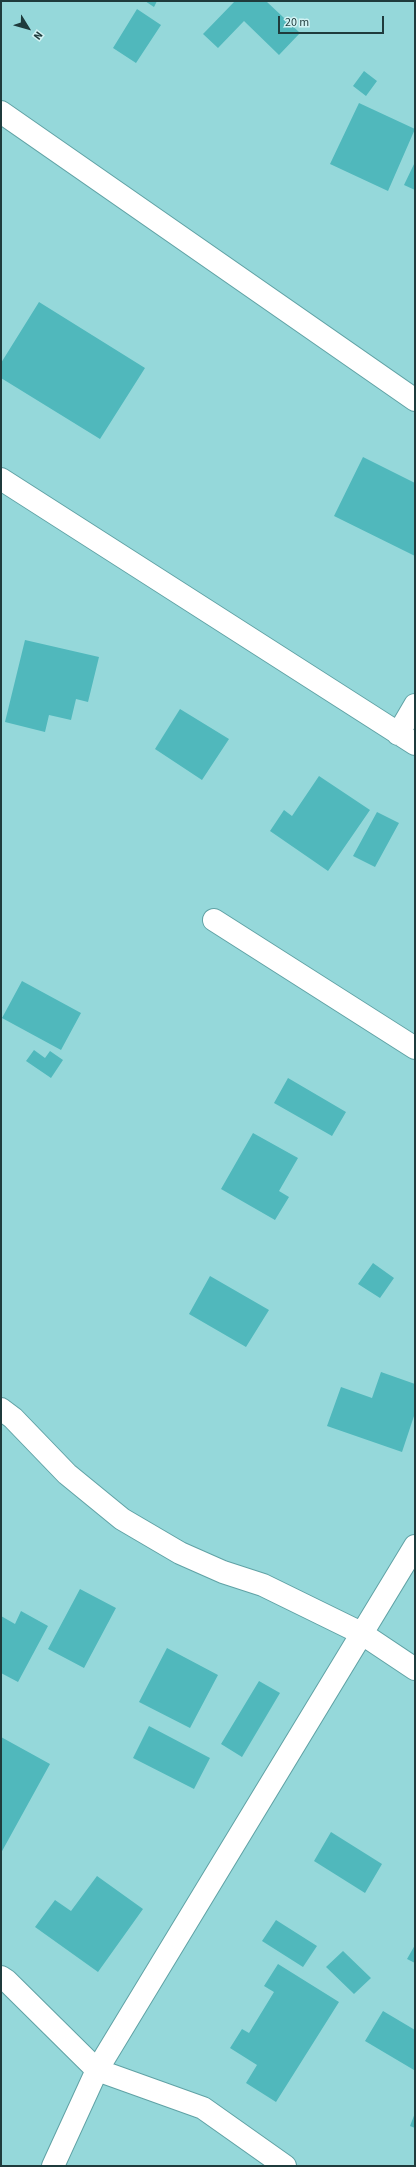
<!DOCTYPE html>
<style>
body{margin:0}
#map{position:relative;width:416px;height:2167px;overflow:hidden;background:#95d8da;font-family:"Source Sans 3",sans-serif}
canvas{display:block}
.frame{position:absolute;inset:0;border:2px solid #1f3b3c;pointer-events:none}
.north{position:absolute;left:8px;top:8px;width:40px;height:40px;-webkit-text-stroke:3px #d1f2f3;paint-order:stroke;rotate:127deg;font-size:11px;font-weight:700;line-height:16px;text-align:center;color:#1f3b3c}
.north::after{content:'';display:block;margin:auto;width:14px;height:18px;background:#1f3b3c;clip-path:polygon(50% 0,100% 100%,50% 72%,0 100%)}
.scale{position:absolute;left:278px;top:16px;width:106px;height:18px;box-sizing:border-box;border:2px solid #1f3b3c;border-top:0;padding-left:5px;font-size:12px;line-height:14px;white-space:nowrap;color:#1f3b3c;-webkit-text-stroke:3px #d1f2f3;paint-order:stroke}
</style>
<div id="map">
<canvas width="416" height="2167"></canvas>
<div class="frame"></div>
<div class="north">N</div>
<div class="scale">20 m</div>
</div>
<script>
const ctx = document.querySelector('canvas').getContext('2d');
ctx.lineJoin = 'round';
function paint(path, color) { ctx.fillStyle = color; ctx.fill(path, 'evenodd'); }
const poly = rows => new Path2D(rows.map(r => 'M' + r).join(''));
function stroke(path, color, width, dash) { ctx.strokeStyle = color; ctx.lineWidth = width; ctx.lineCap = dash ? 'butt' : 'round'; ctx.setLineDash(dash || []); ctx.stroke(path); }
paint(poly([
 [145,1,157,1,154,7],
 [235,1,266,1,300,33,279,55,244,21,218,48,203,34],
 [137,9,161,25,136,63,113,48],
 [364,71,377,81,366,96,353,86],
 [359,103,415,129,388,191,330,164],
 [415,162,415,190,404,185],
 [39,302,145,368,100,439,1,378,1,363],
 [363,457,415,483,415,556,334,516],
 [25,640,99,657,88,702,76,699,71,720,49,715,45,732,5,722],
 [180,709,229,739,202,780,155,749],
 [319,776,370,810,328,871,270,831,284,810,292,816],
 [377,812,399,823,375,867,353,856],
 [22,981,81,1013,61,1050,2,1018],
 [34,1050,45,1058,50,1051,63,1060,51,1078,26,1061],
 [288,1078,346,1112,332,1136,274,1103],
 [253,1133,298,1158,279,1191,289,1197,275,1220,221,1189],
 [373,1263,394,1278,380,1298,358,1284],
 [210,1276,269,1310,246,1347,189,1314],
 [381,1372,415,1384,415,1413,402,1452,327,1426,341,1387,372,1398],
 [80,1589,116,1608,84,1668,48,1649],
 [21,1611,48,1626,18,1682,1,1673,1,1616,15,1624],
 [167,1648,218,1675,190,1728,139,1702],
 [259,1681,280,1693,242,1757,221,1744],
 [149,1726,210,1758,194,1789,133,1758],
 [1,1737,50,1764,1,1853],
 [331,1832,382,1864,365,1893,314,1861],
 [97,1876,143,1909,98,1972,35,1927,55,1900,71,1911],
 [276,1920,317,1946,303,1967,262,1941],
 [415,1945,415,1963,407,1959],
 [343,1951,371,1978,354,1994,326,1967],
 [278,1964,339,2002,276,2102,246,2083,257,2065,230,2048,242,2029,249,2033,274,1992,264,1986],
 [383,2011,415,2030,414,2070,365,2041],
 [415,2113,415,2128,410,2126]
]), '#50b8bc');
const minor = poly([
 [1,112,415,400],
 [1,479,415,744],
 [398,734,415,705],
 [214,920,415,1048],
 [1,1409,13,1418,67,1474,122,1519,180,1553,223,1572,263,1585,361,1633,415,1669],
 [1,1977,7,1981,97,2070,203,2108,285,2166],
 [53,2166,97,2070,415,1546]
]);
stroke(minor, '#60a2a5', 24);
stroke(minor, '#fff', 22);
</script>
